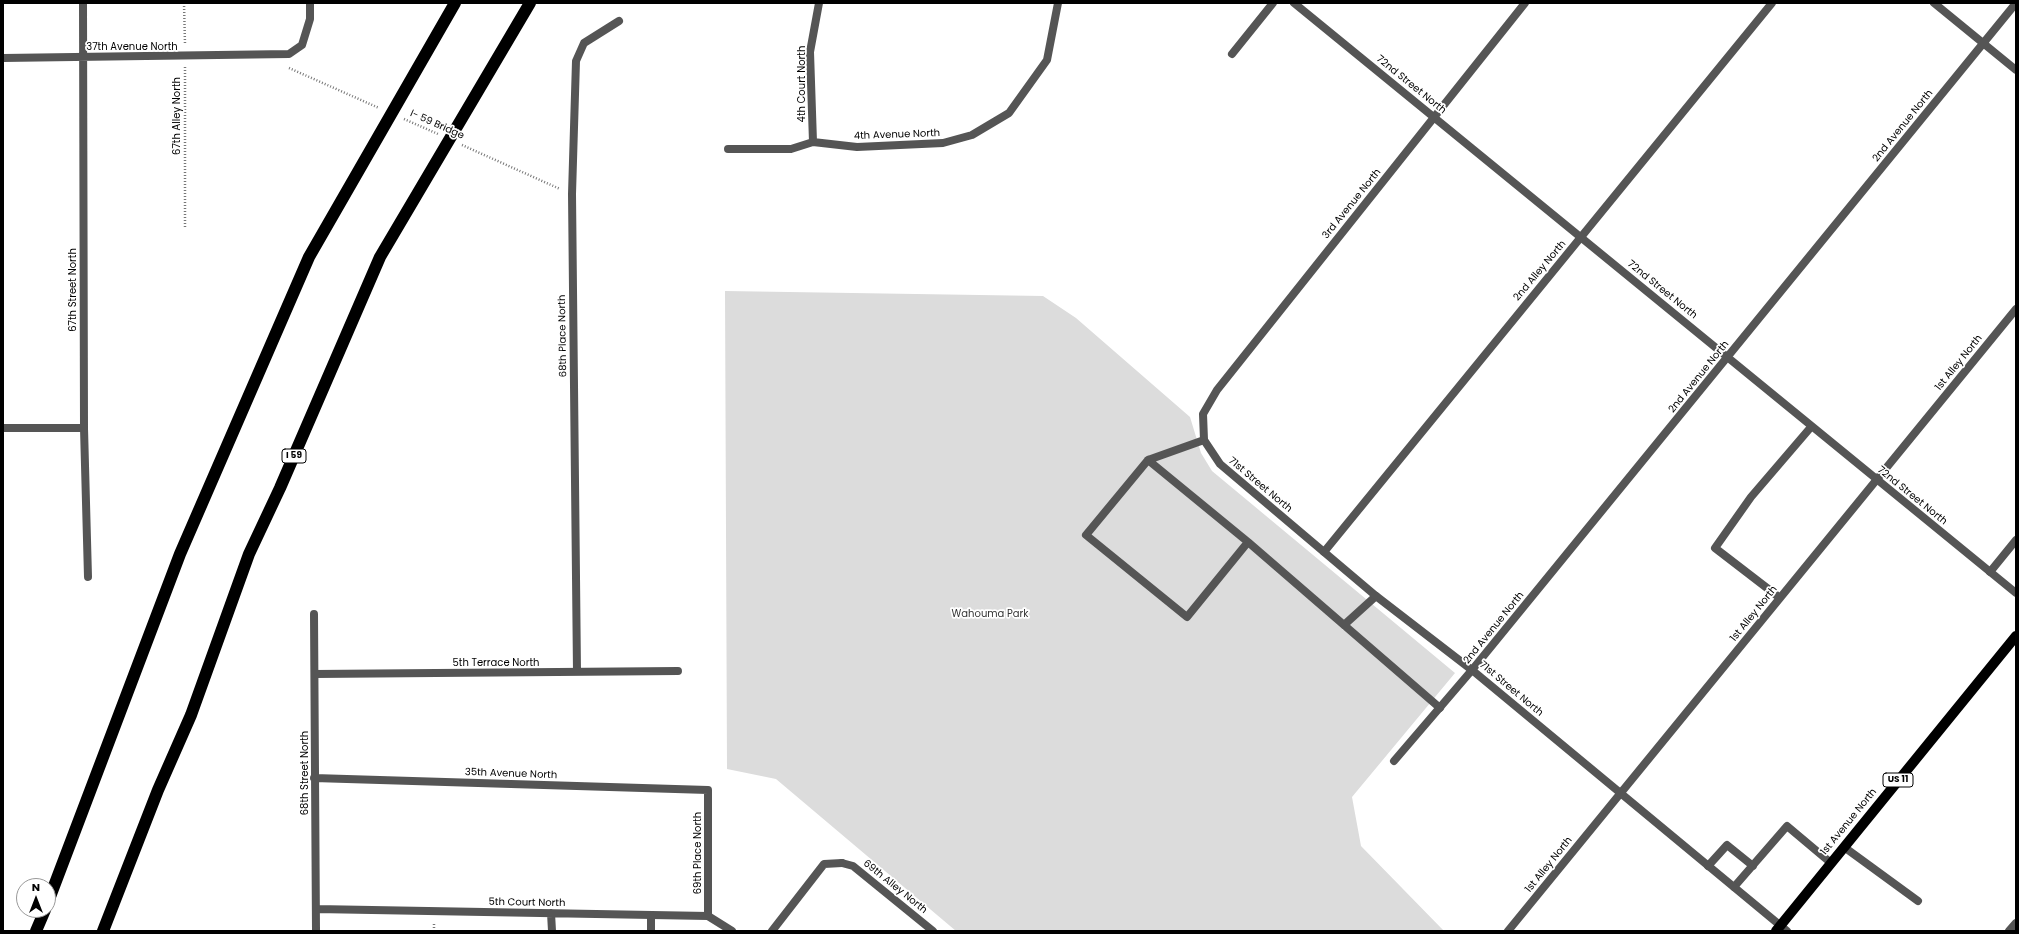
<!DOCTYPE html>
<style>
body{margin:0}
#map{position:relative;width:2019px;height:934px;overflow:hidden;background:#fff;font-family:Poppins,sans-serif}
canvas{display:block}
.frame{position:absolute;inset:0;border:4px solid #000;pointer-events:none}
.north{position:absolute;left:16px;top:878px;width:40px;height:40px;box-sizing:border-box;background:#fff;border:1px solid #999;border-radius:50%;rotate:0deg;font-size:11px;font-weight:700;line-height:16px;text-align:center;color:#000}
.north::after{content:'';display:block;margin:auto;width:14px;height:18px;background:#000;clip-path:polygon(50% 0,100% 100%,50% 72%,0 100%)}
</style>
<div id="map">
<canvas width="2019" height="934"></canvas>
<div class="frame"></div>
<div class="north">N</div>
</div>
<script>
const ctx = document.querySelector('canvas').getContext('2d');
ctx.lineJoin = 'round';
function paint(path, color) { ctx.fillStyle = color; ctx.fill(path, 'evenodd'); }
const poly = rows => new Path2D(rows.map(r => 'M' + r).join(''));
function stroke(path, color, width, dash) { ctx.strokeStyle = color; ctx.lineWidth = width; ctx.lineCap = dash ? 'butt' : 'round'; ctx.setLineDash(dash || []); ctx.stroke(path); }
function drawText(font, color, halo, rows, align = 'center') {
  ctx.font = font + ' Poppins,sans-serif'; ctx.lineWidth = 3.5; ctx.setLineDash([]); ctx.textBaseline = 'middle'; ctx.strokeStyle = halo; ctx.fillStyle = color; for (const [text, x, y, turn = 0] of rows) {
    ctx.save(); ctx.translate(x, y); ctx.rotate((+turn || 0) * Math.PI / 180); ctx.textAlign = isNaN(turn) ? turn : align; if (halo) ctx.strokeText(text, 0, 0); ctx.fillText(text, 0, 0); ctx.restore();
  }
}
paint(poly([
 [725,291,1043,296,1076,318,1190,417,1201,453,1212,471,1455,673,1352,797,1361,846,1444,931,956,931,776,779,727,769]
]), '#dcdcdc');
stroke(poly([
 [184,3,185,44],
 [185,67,185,228],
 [289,68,379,108],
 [404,119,438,134],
 [462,145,560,189],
 [434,924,434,931]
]), '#777', 2.5, [1, 2]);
stroke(poly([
 [1232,54,1273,3],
 [1148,460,1204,440],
 [1248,542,1187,617,1086,535,1148,460,1248,542,1440,708],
 [1324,552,1772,3],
 [1990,572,2016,540],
 [1780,598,1715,548,1751,497,1811,427],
 [1344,625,1376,596],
 [1844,847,1918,901],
 [842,863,853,866,933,931],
 [1708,866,1727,845,1753,866],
 [1734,887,1787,826,1831,863],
 [651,915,651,931],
 [1508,931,2016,309],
 [2009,931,2016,923]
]), '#555', 8);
stroke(poly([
 [83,3,84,428,88,577],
 [1294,3,2016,593],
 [1525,3,1217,390,1203,414,1204,440,1220,464,1376,596,1472,670,1787,931],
 [1934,3,2016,70],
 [3,58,289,54,302,45,310,19,310,3],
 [813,142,810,52,819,3],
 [728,149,791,149,813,142,857,147,943,143,972,135,1009,113,1047,60,1058,3],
 [3,428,84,428],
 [314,614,316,931],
 [577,672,572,194,576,61,584,43,619,21],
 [315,674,678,671],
 [1394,761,1472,670,2016,3],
 [314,778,708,790,708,916],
 [316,909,708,916,732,931],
 [551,913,552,931],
 [772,931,824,864,842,863]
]), '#555', 8);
stroke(poly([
 [1776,931,2016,636]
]), '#000', 10);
stroke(poly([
 [48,902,180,554,309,257,455,3],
 [36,931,45,910],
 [103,931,158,790,191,715,249,554,280,488,380,257,530,3]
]), '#000', 12);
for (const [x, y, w] of [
 [294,456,24],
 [1898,780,30]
]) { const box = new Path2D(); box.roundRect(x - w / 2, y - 7, w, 14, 3); ctx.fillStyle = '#fff'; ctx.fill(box); stroke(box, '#000', 1); }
drawText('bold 9px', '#000', null, [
 ["I 59",294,456],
 ["US 11",1898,780]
]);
drawText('10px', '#000', '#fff', [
 ["37th Avenue North",132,47],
 ["4th Court North",802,84,-90],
 ["72nd Street North",1411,85,39],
 ["67th Alley North",177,116,-90],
 ["I- 59 Bridge",437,125,24],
 ["2nd Avenue North",1903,126,-51],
 ["4th Avenue North",897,135,-2],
 ["3rd Avenue North",1352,204,-51],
 ["2nd Alley North",1540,271,-50],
 ["67th Street North",73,290,-90],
 ["72nd Street North",1662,290,39],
 ["68th Place North",563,336,-91],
 ["1st Alley North",1959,363,-51],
 ["2nd Avenue North",1699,377,-51],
 ["71st Street North",1260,485,40],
 ["72nd Street North",1912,496,39],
 ["1st Alley North",1754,614,-51],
 ["2nd Avenue North",1494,628,-51],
 ["5th Terrace North",496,663],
 ["71st Street North",1511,689,40],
 ["68th Street North",305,773,-90],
 ["35th Avenue North",511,774,2],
 ["1st Avenue North",1849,822,-51],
 ["69th Place North",698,853,-90],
 ["1st Alley North",1549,865,-51],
 ["69th Alley North",895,887,39],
 ["5th Court North",527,903,1]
]);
drawText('10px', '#333', '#fff', [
 ["Wahouma Park",990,614]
]);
</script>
